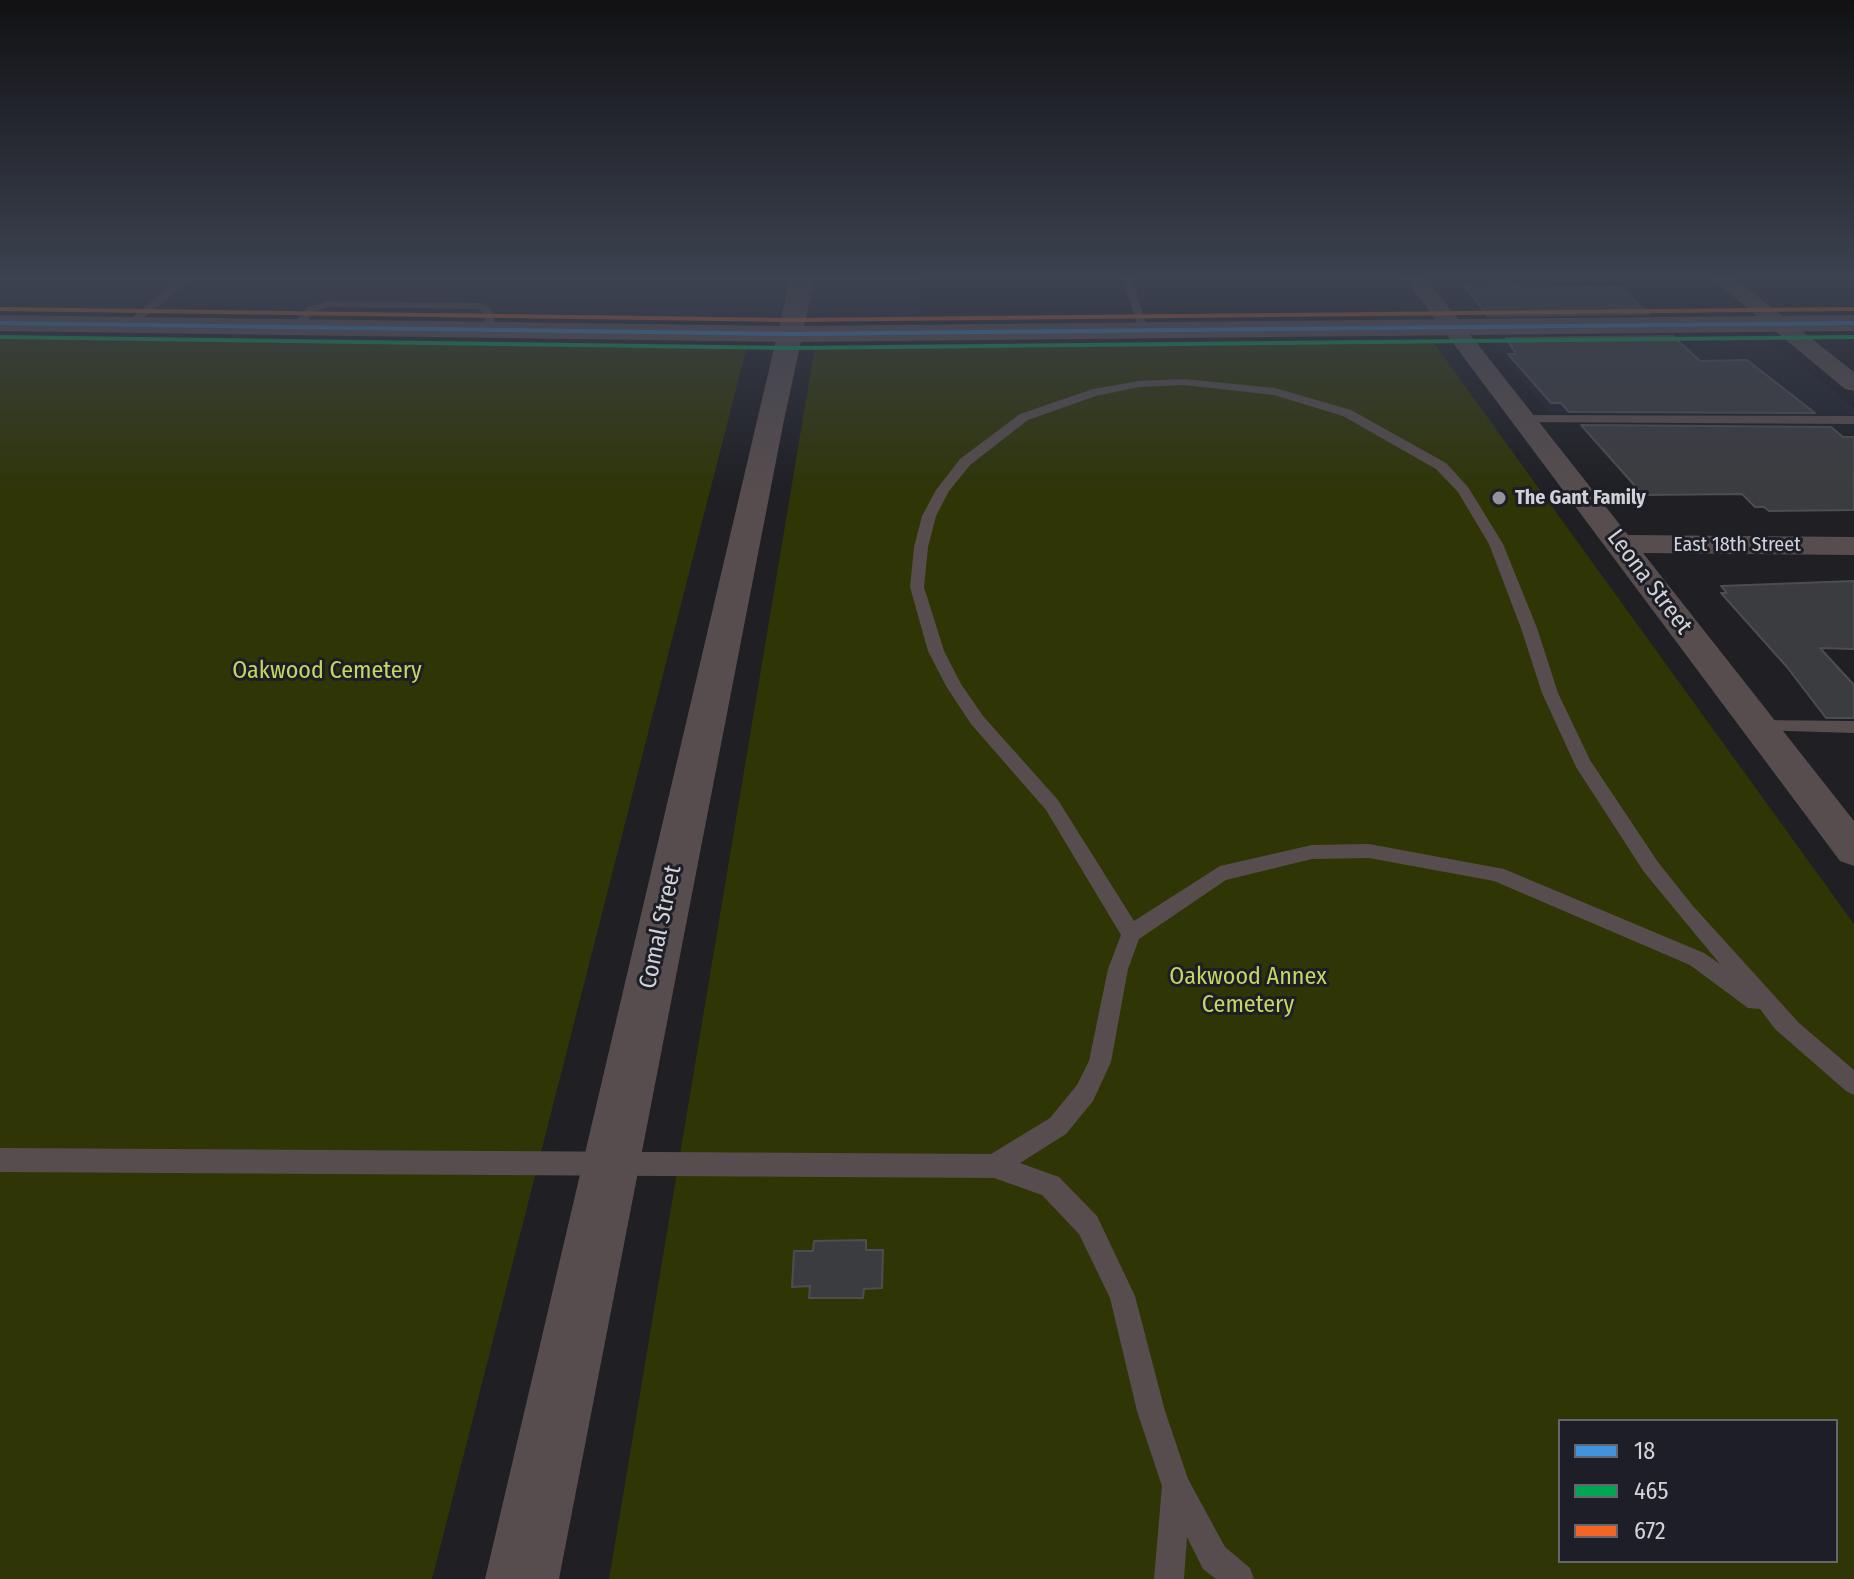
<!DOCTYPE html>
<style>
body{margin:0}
#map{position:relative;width:1854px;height:1579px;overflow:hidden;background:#1f1f24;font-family:"Fira Sans Condensed",sans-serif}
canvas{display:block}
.legend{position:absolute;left:1558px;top:1419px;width:280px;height:144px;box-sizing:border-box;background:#1d1e26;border:2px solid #65666d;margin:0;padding:10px 14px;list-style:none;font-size:24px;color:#d1d2d8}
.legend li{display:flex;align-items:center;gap:16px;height:40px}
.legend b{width:40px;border:2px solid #65666d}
</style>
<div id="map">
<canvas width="1854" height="1579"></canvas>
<ul class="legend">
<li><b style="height:10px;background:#4094de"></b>18</li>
<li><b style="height:10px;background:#00a651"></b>465</li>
<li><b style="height:10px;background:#f26522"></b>672</li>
</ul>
</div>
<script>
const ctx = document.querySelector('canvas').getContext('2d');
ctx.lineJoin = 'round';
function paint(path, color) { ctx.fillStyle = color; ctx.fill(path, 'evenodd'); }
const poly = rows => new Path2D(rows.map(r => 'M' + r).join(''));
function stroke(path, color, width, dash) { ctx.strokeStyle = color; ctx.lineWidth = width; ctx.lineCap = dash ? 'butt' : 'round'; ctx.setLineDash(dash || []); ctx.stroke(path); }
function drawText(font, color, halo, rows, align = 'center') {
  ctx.font = font + ' "Fira Sans Condensed",sans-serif'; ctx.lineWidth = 6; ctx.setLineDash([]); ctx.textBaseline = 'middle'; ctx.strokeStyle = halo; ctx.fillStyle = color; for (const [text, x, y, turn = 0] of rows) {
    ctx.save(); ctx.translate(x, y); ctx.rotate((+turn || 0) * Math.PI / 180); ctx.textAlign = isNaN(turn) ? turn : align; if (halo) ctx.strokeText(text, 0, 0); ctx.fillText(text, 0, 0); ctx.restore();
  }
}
paint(poly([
 [0,276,921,276,922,318,122,313,103,317,0,316],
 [1772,341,1854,408,1854,415,1549,413,1493,343]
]), '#21222e');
paint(poly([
 [0,339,747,346,432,1579,0,1579],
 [1433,342,1854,924,1854,1579,609,1579,815,346],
 [1560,1421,1836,1421,1836,1561,1560,1561]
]), '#2f3505');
const building = poly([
 [1515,284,1526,289,1619,286,1649,314,1488,316,1463,285,1515,284],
 [1673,336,1700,361,1747,360,1815,413,1569,412,1561,403,1551,403,1508,354,1516,354,1506,338,1673,336],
 [1581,425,1831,427,1843,437,1854,437,1854,510,1769,511,1764,507,1755,507,1742,494,1643,495,1581,425],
 [1854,581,1854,649,1820,648,1854,685,1854,718,1826,718,1787,667,1721,593,1727,593,1721,586,1854,581],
 [866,1240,866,1250,883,1250,882,1288,864,1289,863,1298,809,1298,810,1286,792,1287,794,1251,813,1251,814,1241,866,1240]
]);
paint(building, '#3b3c3f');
stroke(building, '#4d4d51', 2);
paint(poly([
 [183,276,195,276,132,328,124,328,124,324,183,276],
 [1122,276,1132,276,1148,332,1139,330,1122,276],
 [329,301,480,303,491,308,495,321,490,332,486,333,481,330,485,321,482,312,478,309,330,307,316,311,299,330,291,330,291,326,308,307,329,301],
 [1184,379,1275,388,1351,410,1446,463,1468,487,1503,544,1537,628,1558,693,1590,760,1658,862,1693,906,1799,1023,1854,1070,1854,1095,1846,1091,1775,1029,1760,1009,1748,1008,1690,965,1494,881,1369,858,1312,859,1226,880,1139,939,1128,969,1111,1062,1093,1101,1066,1134,1020,1163,1059,1177,1097,1216,1135,1296,1165,1411,1188,1479,1225,1547,1250,1568,1254,1579,1216,1579,1203,1569,1187,1537,1184,1579,1154,1579,1162,1486,1137,1411,1110,1298,1079,1234,1042,1195,994,1178,0,1172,0,1148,991,1154,1050,1118,1077,1085,1089,1061,1108,969,1121,935,1046,810,971,724,946,686,928,651,910,587,914,547,922,516,936,490,960,459,1020,414,1093,389,1139,381,1184,379],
 [1184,385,1274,395,1343,416,1436,469,1458,492,1489,544,1521,628,1542,693,1576,767,1644,872,1720,964,1704,953,1504,869,1369,844,1312,845,1220,866,1134,921,1058,800,983,716,961,684,944,651,924,587,928,547,936,516,949,491,970,465,1028,420,1096,396,1139,387,1184,385],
 [1523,415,1854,416,1854,424,1519,422,1519,416,1523,415],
 [1760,720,1854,721,1854,733,1754,730,1752,726,1754,722,1760,720]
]), '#574d4e');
paint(poly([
 [1403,276,1424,276,1628,535,1854,537,1854,555,1643,553,1854,821,1854,866,1840,861,1403,276],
 [1709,276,1732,276,1854,372,1854,391,1845,389,1709,276]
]), '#574d4e');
paint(poly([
 [791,276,815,276,783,425,559,1579,485,1579,791,276]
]), '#574d4e');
paint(poly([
 [0,315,791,326,1854,315,1854,331,791,342,0,331,0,315]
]), '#655656');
paint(poly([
 [0,321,791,332,1854,321,1854,325,791,336,0,325,0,321]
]), '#4094de');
paint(poly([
 [0,335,791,346,1854,335,1854,339,791,350,0,339,0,335]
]), '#00a651');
paint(poly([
 [0,307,791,318,1854,307,1854,311,791,322,0,311,0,307]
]), '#f26522');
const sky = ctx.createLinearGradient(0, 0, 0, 497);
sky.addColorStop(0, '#111114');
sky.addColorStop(0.56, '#3c4250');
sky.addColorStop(1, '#3c425000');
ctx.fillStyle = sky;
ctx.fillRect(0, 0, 1854, 497);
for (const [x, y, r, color] of [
 [1499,498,8,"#939399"]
]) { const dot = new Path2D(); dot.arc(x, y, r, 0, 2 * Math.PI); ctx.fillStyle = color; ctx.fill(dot); stroke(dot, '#1d1e26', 3); }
drawText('bold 20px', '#d1d2d8', '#1d1e26', [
 ["The Gant Family",1515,498]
], 'left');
drawText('20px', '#d1d2d8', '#1d1e26', [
 ["East 18th Street",1737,545]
]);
drawText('24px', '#d1d2d8', '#1d1e26', [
 ["Leona Street",1649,582,53],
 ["Comal Street",661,927,-78]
]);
drawText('24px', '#c4d662', '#1d1e26', [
 ["Oakwood Cemetery",327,671],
 ["Oakwood Annex",1248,977],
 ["Cemetery",1248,1005]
]);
</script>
